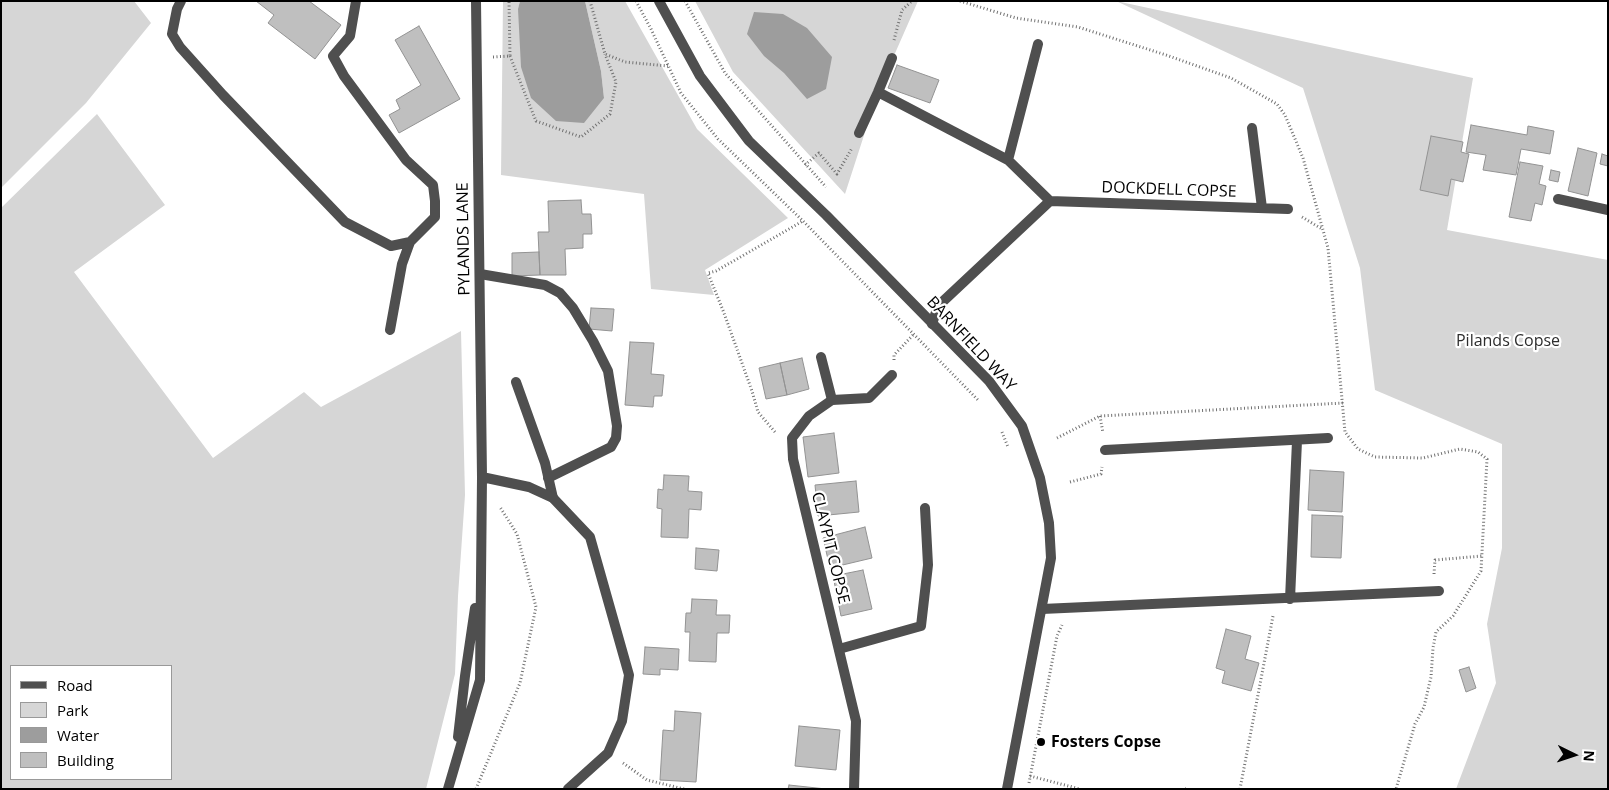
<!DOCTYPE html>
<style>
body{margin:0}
#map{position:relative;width:1609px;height:790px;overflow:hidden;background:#fff;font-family:"Open Sans",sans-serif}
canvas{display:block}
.frame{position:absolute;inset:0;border:2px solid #000;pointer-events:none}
.legend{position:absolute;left:10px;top:665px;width:162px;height:115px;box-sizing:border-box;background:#fff;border:1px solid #999;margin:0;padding:6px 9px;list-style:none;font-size:15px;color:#000}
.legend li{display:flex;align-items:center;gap:10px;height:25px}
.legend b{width:25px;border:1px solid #999}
.north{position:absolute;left:1549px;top:730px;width:50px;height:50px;-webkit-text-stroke:4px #fff;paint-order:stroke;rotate:94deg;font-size:14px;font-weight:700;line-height:20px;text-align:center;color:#000}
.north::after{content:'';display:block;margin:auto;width:18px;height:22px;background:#000;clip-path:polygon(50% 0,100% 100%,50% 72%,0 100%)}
</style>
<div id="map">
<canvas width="1609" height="790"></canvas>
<div class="frame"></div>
<ul class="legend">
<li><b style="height:6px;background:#4f4f4f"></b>Road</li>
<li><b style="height:14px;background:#d6d6d6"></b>Park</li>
<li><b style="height:14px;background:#9d9d9d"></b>Water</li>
<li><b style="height:14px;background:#bfbfbf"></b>Building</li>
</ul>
<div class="north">N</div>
</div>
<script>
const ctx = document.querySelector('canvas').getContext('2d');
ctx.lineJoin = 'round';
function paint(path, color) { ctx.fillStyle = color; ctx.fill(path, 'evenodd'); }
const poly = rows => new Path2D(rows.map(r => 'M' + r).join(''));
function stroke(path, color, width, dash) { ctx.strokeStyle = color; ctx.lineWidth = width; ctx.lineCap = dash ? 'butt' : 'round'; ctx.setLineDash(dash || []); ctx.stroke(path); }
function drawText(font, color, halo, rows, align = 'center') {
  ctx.font = font + ' "Open Sans",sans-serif'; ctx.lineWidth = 4.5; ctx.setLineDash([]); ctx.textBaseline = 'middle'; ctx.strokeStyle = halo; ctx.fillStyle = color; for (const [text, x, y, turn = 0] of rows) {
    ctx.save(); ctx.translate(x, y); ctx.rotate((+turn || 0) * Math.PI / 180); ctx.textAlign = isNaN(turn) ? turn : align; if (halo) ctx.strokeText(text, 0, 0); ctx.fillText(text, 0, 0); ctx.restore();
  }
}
paint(poly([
 [1,1,134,1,151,23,86,103,1,188],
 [503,1,520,1,518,10,604,98,601,71,585,1,625,1,697,129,788,218,705,270,714,295,651,289,644,194,501,175],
 [695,1,918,1,878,92,845,194,733,72],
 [1116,1,1473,78,1447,230,1608,260,1608,789,1456,789,1496,683,1487,624,1502,548,1502,444,1375,390,1360,268,1303,88],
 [97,114,165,205,74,272,213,458,304,392,321,407,461,331,465,495,458,596,455,674,426,789,1,789,1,208],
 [11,666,171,666,171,779,11,779]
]), '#d6d6d6');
paint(poly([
 [520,1,585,1,601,71,604,98,584,123,556,121,531,98,521,67,518,9],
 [754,12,783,14,807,28,832,57,826,89,807,99,784,73,764,56,747,34]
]), '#9d9d9d');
const building = poly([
 [256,1,309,1,341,25,315,59,268,23,274,15,256,1],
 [419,26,460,99,399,133,389,115,400,109,396,100,421,85,395,40,419,26],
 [897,65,939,80,930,103,888,88,897,65],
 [1471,125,1527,135,1528,126,1554,131,1550,154,1521,149,1516,175,1483,170,1486,155,1466,152,1471,125],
 [1431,136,1463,142,1461,152,1469,154,1463,182,1451,179,1448,196,1420,190,1431,136],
 [1578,148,1597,153,1588,196,1568,191,1578,148],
 [1602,154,1608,156,1608,166,1600,164,1602,154],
 [1520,162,1543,166,1539,184,1546,186,1542,205,1535,203,1531,221,1509,217,1520,162],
 [1551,170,1560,172,1558,182,1549,180,1551,170],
 [581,200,582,214,591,214,592,234,583,234,583,248,565,249,566,275,540,275,538,232,549,232,548,201,581,200],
 [539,252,540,275,512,276,512,253,539,252],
 [591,308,614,309,612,331,589,329,591,308],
 [630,342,654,343,651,374,664,375,662,396,654,396,653,407,625,405,630,342],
 [802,358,809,389,787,395,780,363,802,358],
 [780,363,787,395,766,399,759,368,780,363],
 [834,433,839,473,808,477,803,437,834,433],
 [1310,470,1344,472,1342,512,1308,510,1310,470],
 [664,475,689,476,688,491,702,492,701,510,689,509,688,538,661,537,662,509,657,508,658,489,663,490,664,475],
 [856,481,859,512,818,516,815,485,856,481],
 [1312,515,1343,516,1341,558,1311,557,1312,515],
 [865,527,872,558,830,568,823,538,865,527],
 [696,548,719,550,717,571,695,569,696,548],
 [863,570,872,609,841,616,833,576,863,570],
 [692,599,717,600,716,615,730,615,729,633,717,633,716,662,689,661,690,632,685,632,686,613,691,613,692,599],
 [1226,629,1251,636,1245,659,1259,663,1251,691,1222,683,1225,671,1216,668,1226,629],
 [645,647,679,649,678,670,660,669,660,675,643,674,645,647],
 [1469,667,1476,688,1466,692,1459,670,1469,667],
 [675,711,701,713,696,782,660,780,663,730,674,731,675,711],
 [799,726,840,730,836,770,795,766,799,726],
 [789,785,826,789,788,789,789,785]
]);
paint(building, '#bfbfbf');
stroke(building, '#939393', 1);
stroke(poly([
 [590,1,605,54,625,62,668,66],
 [636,1,651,29,681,93,718,139,803,221,979,401],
 [685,1,725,73,826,187],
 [960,1,1016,18,1078,27,1166,55,1231,78,1277,104,1285,115,1303,158,1328,248,1345,432,1358,449,1375,457,1423,458,1460,449,1478,452,1487,459,1481,571,1453,616,1436,632,1433,648,1431,677,1424,707,1415,724,1396,789],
 [894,40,902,10,912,1],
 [510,56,536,121,581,137,610,114,616,82,605,54],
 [493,57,510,56,509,1],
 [805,165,819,153,837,174,852,148],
 [1302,217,1322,229],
 [894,360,894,355,914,334],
 [1100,416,1103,433],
 [775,432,758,412,752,391,724,313,708,273,716,271,803,221],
 [1002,432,1008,447],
 [1057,438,1100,416,1343,403],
 [1070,482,1101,474,1102,467],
 [1434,574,1435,560,1482,556],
 [623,763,647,780,684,789],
 [1030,776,1080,789],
 [1029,783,1057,636,1062,625],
 [476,789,520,683,536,607,517,534,500,507],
 [1185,789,1187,789],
 [1240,789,1273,616]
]), '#717171', 3, [1, 2.5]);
stroke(poly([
 [181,1,177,9,172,34,180,47,223,95,345,222,391,246,410,242,435,217,435,201,433,185,406,160,344,76,333,56,350,36,356,1],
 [480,274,545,285,560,293,573,308,593,341,608,371,617,426,616,438,611,447,548,478],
 [390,330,402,264,410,242],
 [821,357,832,400],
 [516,382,545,463,553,498],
 [839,649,921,626,928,565,925,508]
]), '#4f4f4f', 10);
stroke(poly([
 [878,92,1008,160,1050,201,1288,209],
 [1252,128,1262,208],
 [859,133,878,92,892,58],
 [1008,160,1038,44],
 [1558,199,1608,210],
 [932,324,938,306,1050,201],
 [1105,450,1328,438],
 [482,477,529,487,553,498,590,537,629,675,622,721,608,753,568,789],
 [1290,599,1297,441],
 [1042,609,1439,591],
 [458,737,465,676,475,608],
 [448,789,480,680,482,477,476,1],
 [854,789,856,721,793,459,792,438,809,416,832,400,869,398,892,375]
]), '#4f4f4f', 10);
stroke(poly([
 [659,1,700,76,749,141,826,215,989,381,1022,426,1040,478,1049,523,1051,558,1007,789]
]), '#4f4f4f', 10);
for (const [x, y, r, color] of [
 [1041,742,5,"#000"]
]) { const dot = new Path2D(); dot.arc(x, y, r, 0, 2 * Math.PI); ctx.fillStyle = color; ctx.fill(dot); stroke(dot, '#fff', 2); }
drawText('16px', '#000', '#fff', [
 ["DOCKDELL COPSE",1169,190,2],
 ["PYLANDS LANE",464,239,-91],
 ["BARNFIELD WAY",971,344,47],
 ["CLAYPIT COPSE",830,548,76]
]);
drawText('16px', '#2d2d2d', '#fff', [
 ["Pilands Copse",1508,341]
]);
drawText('bold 16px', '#000', '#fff', [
 ["Fosters Copse",1051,742]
], 'left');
</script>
